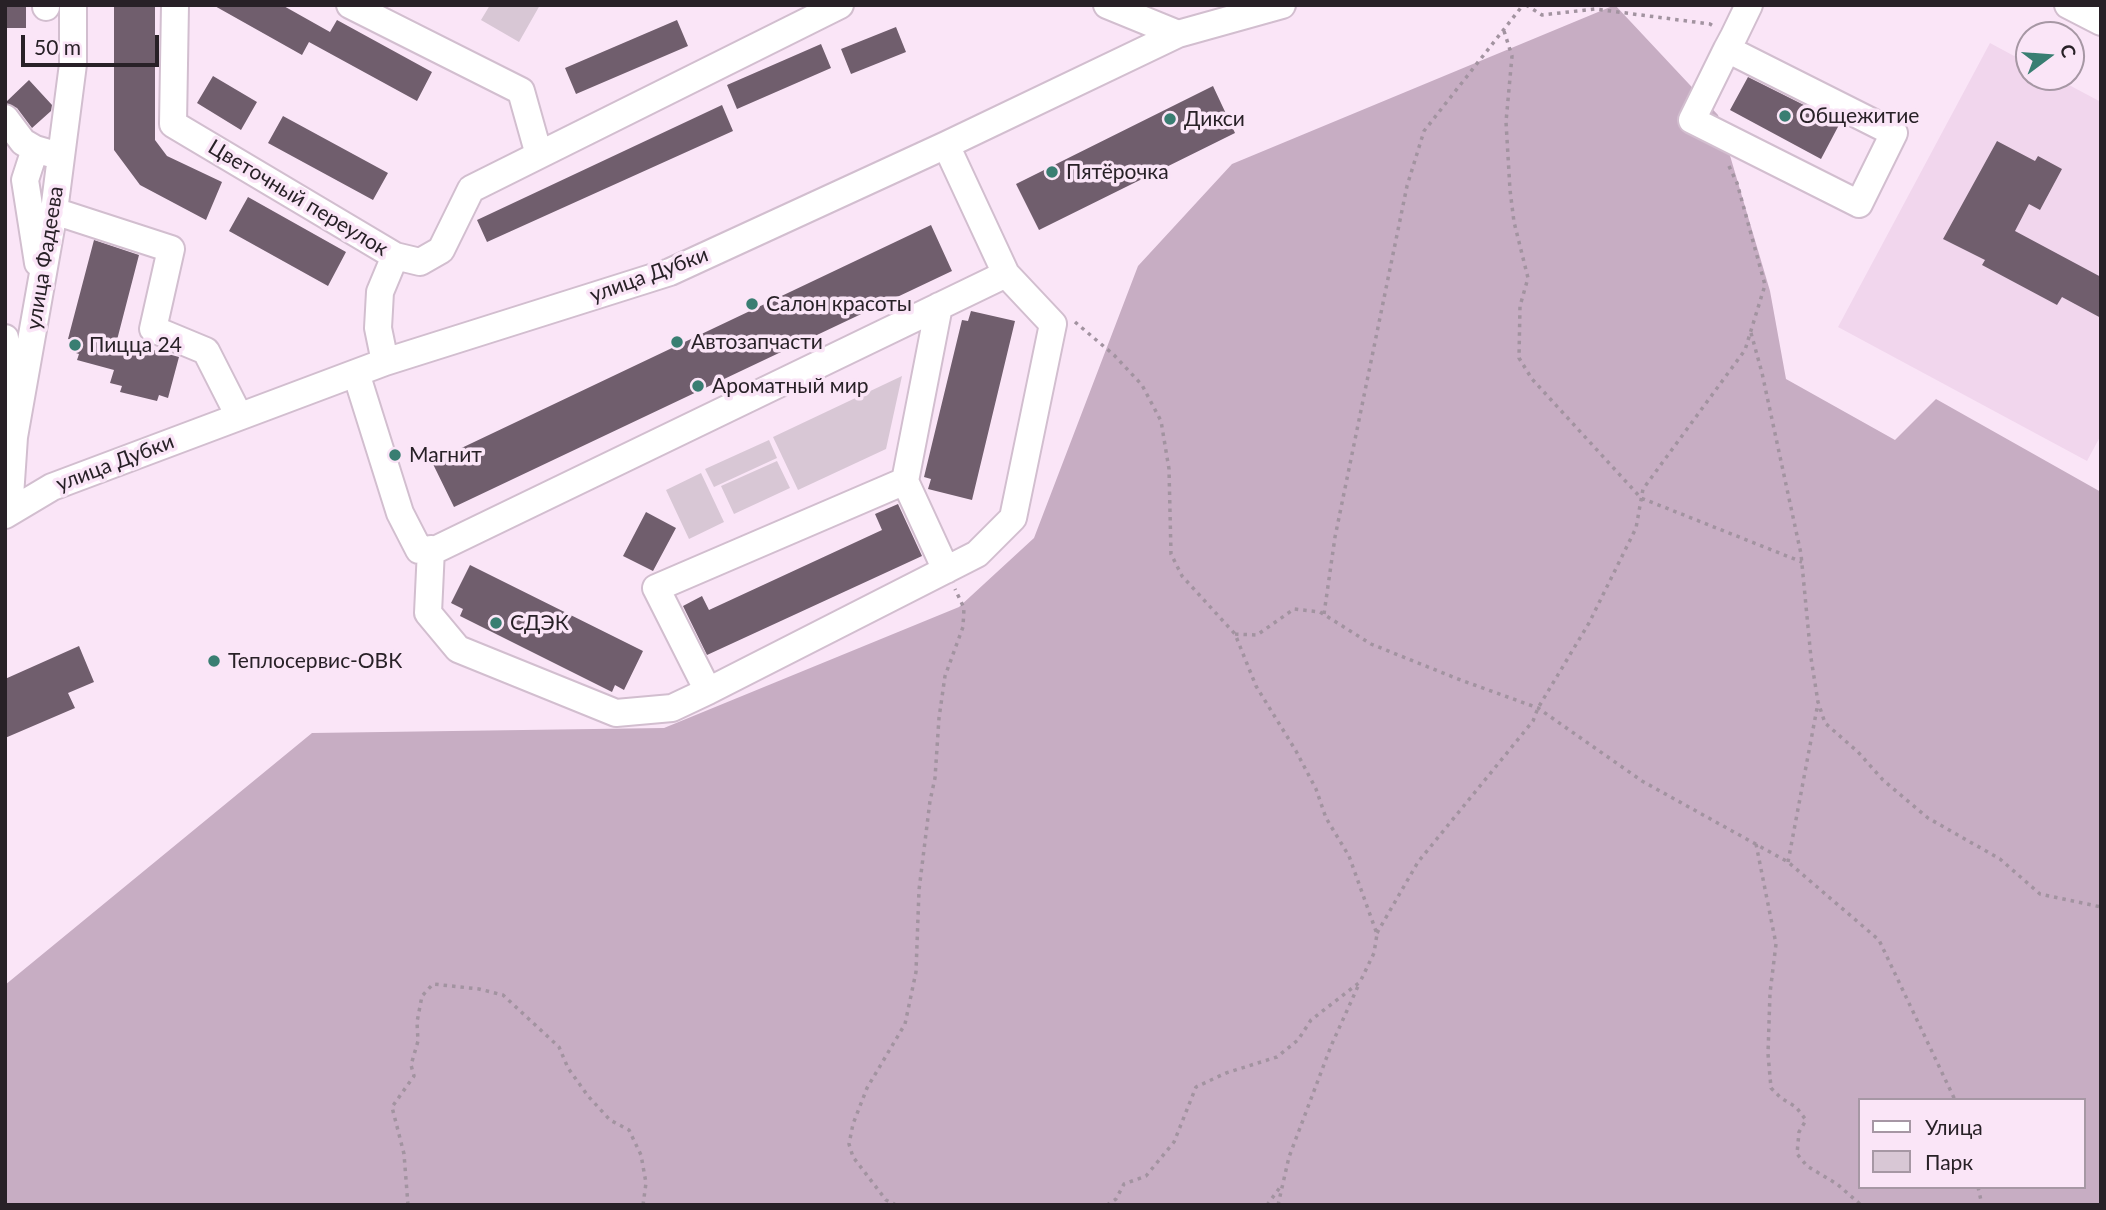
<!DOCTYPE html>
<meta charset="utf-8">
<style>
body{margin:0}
#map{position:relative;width:2106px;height:1210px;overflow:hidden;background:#fae5f7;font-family:Lato,sans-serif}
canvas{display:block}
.frame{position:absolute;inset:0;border:7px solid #282127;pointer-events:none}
.legend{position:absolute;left:1858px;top:1098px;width:228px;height:91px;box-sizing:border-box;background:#fae5f7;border:2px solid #a697a4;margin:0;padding:9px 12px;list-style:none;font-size:21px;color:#282127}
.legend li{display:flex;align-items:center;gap:14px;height:35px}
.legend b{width:35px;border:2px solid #a697a4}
.north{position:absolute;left:2015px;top:21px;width:70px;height:70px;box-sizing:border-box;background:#fae5f7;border:2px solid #a697a4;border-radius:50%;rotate:74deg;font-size:19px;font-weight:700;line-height:28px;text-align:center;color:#282127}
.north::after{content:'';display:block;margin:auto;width:24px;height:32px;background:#397e72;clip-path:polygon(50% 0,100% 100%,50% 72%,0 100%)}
.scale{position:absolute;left:21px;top:35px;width:138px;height:32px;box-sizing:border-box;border:4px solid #282127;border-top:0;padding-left:9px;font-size:21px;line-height:24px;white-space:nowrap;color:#282127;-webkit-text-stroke:5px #fae5f7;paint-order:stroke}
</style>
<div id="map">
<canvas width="2106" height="1210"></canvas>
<div class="frame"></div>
<ul class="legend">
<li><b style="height:9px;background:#fff"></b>Улица</li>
<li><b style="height:19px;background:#d8c7d5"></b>Парк</li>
</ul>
<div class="north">С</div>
<div class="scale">50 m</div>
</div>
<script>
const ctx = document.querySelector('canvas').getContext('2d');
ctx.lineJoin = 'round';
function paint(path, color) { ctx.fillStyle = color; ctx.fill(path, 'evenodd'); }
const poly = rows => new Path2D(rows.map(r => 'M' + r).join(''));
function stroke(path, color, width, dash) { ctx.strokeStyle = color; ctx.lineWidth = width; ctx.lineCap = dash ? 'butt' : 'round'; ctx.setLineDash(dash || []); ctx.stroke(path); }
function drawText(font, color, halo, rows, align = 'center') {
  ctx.font = font + ' Lato,sans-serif'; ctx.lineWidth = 7; ctx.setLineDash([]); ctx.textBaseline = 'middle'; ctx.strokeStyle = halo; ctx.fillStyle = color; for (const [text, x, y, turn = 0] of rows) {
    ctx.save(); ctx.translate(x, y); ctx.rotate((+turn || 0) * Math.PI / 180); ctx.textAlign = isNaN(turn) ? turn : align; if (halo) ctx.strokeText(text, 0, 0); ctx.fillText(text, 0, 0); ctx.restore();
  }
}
paint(poly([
 [1990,43,2029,64,2029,77,2054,77,2101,102,2101,435,2087,461,1838,327]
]), '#f1d6ed');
paint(poly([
 [490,5,540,5,519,42,481,20],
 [902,376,886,449,798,490,773,437],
 [769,440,777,458,714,487,705,469],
 [777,461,790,488,734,514,721,486],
 [701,473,724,522,689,539,666,490]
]), '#d8c7d5');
paint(poly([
 [1615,5,1718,115,1770,291,1786,379,1895,440,1936,399,2101,492,2101,1205,5,1205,5,985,312,733,664,728,959,607,1034,538,1138,266,1232,164],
 [1859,1100,2083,1100,2083,1187,1859,1187]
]), '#c7adc3');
paint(poly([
 [5,5,26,5,26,28,5,28],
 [114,5,155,5,155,140,167,156,222,182,206,220,140,185,114,150],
 [213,5,282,5,330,32,337,20,432,72,417,101,309,42,302,55],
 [677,20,688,46,576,94,565,68],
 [896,27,906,52,851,74,841,49],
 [821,44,831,68,737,109,727,85],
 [213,76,257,102,241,130,197,103],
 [1748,77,1840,123,1821,159,1730,110],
 [29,80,52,105,51,111,32,128,17,108,5,103],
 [1213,86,1235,133,1039,230,1016,184],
 [722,105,733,131,487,242,477,220],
 [283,116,388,173,373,200,268,143],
 [1997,141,2035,161,2038,156,2062,169,2040,210,2029,204,2015,231,2101,277,2101,318,2062,297,2057,305,1982,265,1985,260,1943,239],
 [248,197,346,252,328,286,229,231],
 [931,225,952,271,454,507,432,462],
 [94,240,139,255,117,340,179,357,168,398,159,395,157,401,120,392,122,386,110,383,114,370,77,360,79,354,70,351,73,340,68,339],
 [971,311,1015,321,972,500,928,489,931,479,924,477,962,320,968,321],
 [898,504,922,556,707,655,683,606,702,596,709,610,882,530,875,514],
 [646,512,676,528,653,571,623,556],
 [470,565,643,651,624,690,615,685,612,692,460,616,463,609,451,603],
 [79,646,94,682,68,693,75,708,5,738,5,679]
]), '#705e6d');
const minor = poly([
 [46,5,46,7],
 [175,5,173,124,395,256,420,262,441,250,471,189,840,5],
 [350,5,521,91,539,155],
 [1107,5,1178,34],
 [2068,5,2101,22],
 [1727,49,1894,133,1859,204,1692,120,1727,49,1734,36,1749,5],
 [5,118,23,142,35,149,52,154],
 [35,149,25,180,38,263],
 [54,211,171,249,153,329,206,351,239,416],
 [5,338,10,383,16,399],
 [385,362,378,328,380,292,395,256],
 [356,373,400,513,419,550,437,549,1006,274],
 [905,481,939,306],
 [9,511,14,437,54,211,73,64,73,5],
 [5,515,52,487,385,362,670,272,946,145,1178,34,1282,5],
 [431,549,428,613,458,649,616,713,672,708,708,691],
 [946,570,905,481,656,588,708,691,977,554,1013,518,1053,324,1006,274,946,145]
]);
stroke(minor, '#d2becf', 30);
stroke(poly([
 [1526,5,1542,15,1595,9,1710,24,1715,27],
 [1504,31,1512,56,1506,122,1510,190,1514,222,1528,278,1520,306,1519,358,1532,379,1641,498,1802,562],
 [1075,322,1114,355,1142,385,1161,421,1169,469,1171,554,1182,576,1235,634,1256,686,1296,751,1316,789,1326,818,1349,856,1377,934,1374,953,1360,982,1311,1020,1298,1040,1277,1057,1226,1073,1196,1087,1174,1142,1146,1176,1124,1184,1116,1199,1107,1205],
 [1751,333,1762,373,1801,554,1811,658,1818,702,1825,723,1858,752,1883,780,1928,818,2000,859,2040,894,2101,907],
 [1324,614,1335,537,1407,186,1424,131,1523,5],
 [1235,634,1257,635,1294,609,1320,612,1371,644,1458,679,1538,708,1642,781,1788,862,1879,940,1955,1100],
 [1756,844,1776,944,1770,993,1768,1054,1771,1088,1781,1098,1796,1107,1806,1120,1799,1132,1797,1154,1807,1166,1837,1184,1861,1205],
 [1788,862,1818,703],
 [1377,933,1418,862,1533,721,1538,708,1589,623,1636,528,1643,489,1745,350,1765,285,1737,183,1727,162],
 [1978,1187,1982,1205],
 [408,1205,404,1154,392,1107,414,1076,411,1065,418,1041,417,1022,422,996,433,984,479,989,503,995,559,1047,568,1068,588,1096,610,1120,629,1130,641,1155,646,1183,643,1205],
 [896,1205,886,1200,853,1157,849,1144,853,1124,867,1088,905,1024,916,972,919,890,930,801,935,778,939,718,945,676,963,627,964,608,955,589],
 [1267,1205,1281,1186],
 [1278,1205,1289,1157,1331,1046,1359,984]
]), '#a293a0', 3.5, [3.5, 5]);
stroke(minor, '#fff', 26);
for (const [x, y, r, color] of [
 [1785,116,7,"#397e72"],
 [1170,119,7,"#397e72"],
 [1052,172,7,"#397e72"],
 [752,304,7,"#397e72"],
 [677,342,7,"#397e72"],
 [75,345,7,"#397e72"],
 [698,386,7,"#397e72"],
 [395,455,7,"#397e72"],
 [496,623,7,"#397e72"],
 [214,661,7,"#397e72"]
]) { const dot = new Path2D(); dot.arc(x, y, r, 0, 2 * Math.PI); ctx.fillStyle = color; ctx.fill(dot); stroke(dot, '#fae5f7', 2.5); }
drawText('21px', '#282127', '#fae5f7', [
 ["Общежитие",1799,116],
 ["Дикси",1184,119],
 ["Пятёрочка",1066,172],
 ["Салон красоты",766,304],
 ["Автозапчасти",691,342],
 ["Пицца 24",89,345],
 ["Ароматный мир",712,386],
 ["Магнит",409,455],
 ["СДЭК",510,623],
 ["Теплосервис-ОВК",228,661]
], 'left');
drawText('21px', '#282127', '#fae5f7', [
 ["Цветочный переулок",298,198,31],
 ["улица Фадеева",45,258,-81],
 ["улица Дубки",649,275,-20],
 ["улица Дубки",115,463,-21]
]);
</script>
